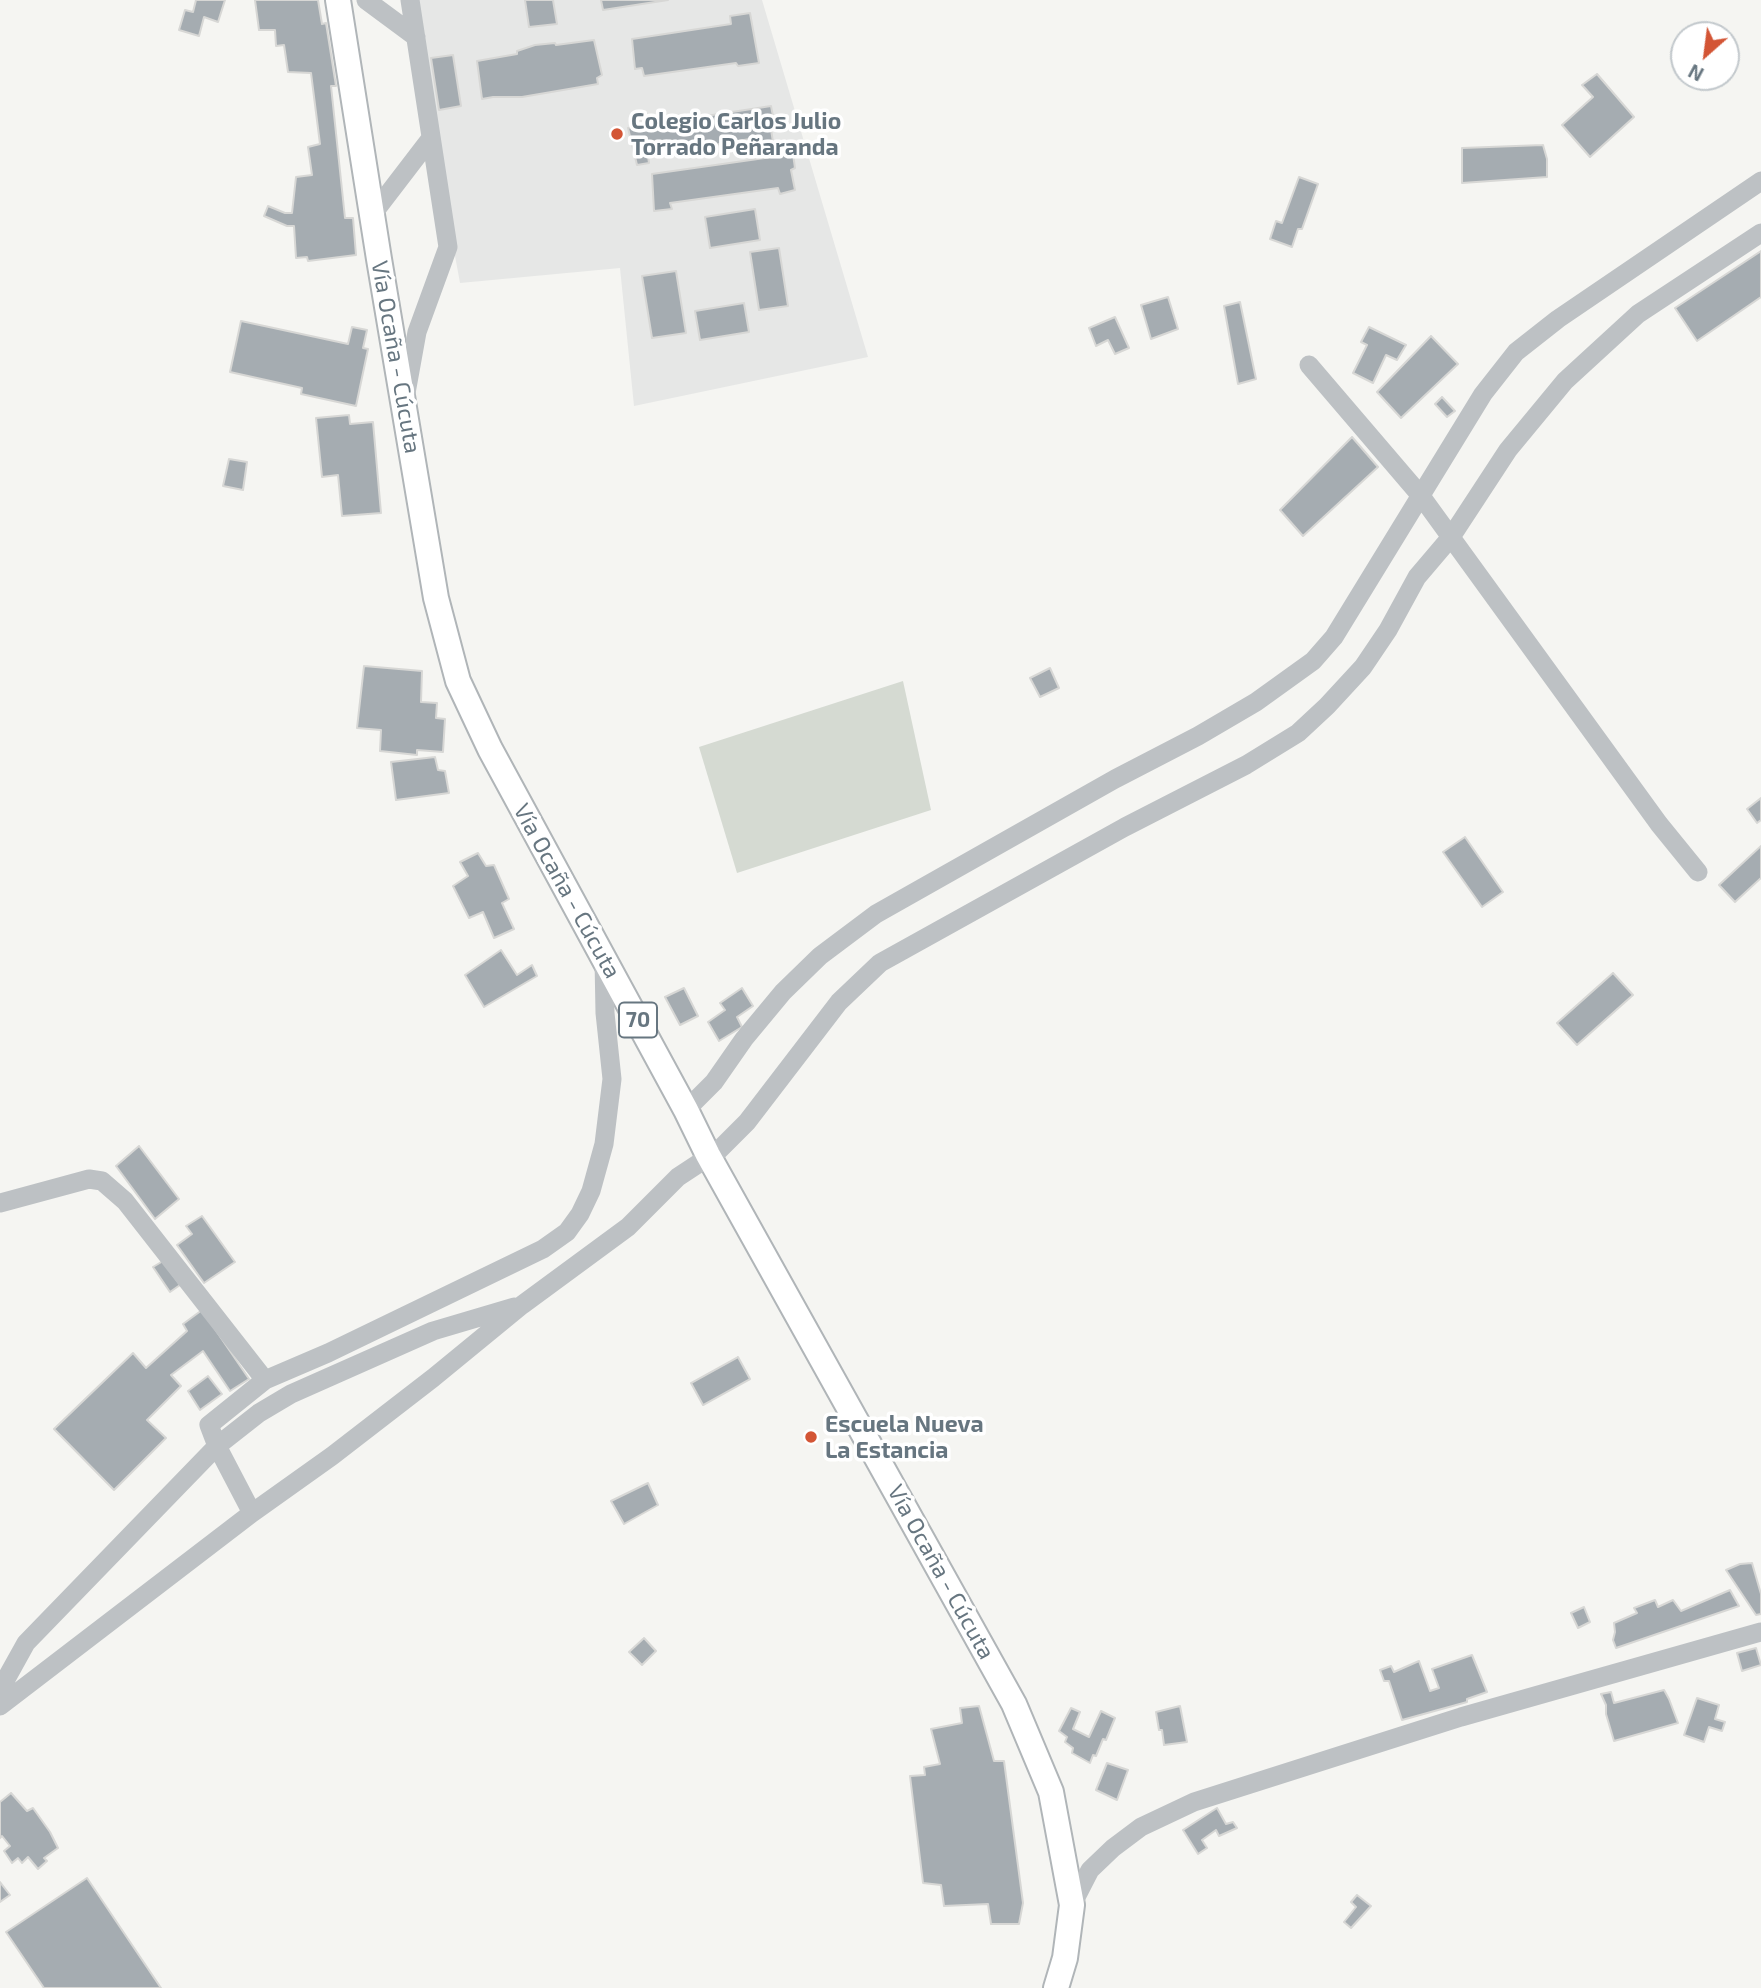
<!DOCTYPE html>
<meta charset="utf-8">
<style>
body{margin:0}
#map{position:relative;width:1761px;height:1988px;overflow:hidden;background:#f5f5f2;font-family:"Exo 2",sans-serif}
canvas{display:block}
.north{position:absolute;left:1670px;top:21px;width:70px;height:70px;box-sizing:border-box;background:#fff;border:2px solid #c2c8cc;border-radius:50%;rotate:208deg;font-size:19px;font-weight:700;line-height:28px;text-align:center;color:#677680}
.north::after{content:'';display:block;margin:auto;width:24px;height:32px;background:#d35535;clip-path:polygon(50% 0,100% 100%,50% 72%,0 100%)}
</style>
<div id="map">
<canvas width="1761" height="1988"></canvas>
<div class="north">N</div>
</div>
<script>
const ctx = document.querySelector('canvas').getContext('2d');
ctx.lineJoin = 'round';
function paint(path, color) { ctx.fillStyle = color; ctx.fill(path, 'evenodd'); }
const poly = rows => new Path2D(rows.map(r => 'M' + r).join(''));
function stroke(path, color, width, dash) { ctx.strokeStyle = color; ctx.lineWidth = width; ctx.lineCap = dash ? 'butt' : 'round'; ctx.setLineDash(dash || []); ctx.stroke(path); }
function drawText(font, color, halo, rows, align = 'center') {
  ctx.font = font + ' "Exo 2",sans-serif'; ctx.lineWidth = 7; ctx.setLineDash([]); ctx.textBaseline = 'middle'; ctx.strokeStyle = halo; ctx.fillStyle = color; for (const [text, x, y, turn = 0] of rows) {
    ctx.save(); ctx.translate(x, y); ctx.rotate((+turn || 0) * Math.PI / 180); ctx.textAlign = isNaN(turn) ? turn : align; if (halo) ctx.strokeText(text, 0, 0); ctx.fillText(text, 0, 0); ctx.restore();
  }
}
paint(poly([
 [408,0,762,0,868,357,634,406,620,268,460,283]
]), '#e6e7e6');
paint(poly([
 [903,681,931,810,737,873,699,747]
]), '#d5dad2');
const building = poly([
 [196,0,225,0,218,22,204,17,199,36,179,30,185,10,193,12,196,0],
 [255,0,318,0,322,24,326,23,336,86,331,86,345,218,353,218,356,255,308,261,307,257,296,258,294,226,287,226,264,216,268,206,285,213,292,213,296,177,312,175,308,147,320,144,311,73,288,72,284,45,276,46,275,30,259,30,255,0],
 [525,0,553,0,557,24,529,27,525,0],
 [601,0,668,0,603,10,601,0],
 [750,13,759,63,738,66,736,63,644,76,642,68,635,69,632,39,731,24,730,16,750,13],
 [594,40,602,75,597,78,598,84,522,97,493,97,482,99,477,61,517,54,517,51,535,45,555,43,556,45,594,40],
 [453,55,461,106,439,110,431,58,453,55],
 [1597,74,1634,117,1590,157,1562,125,1593,97,1582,85,1597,74],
 [771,106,774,121,770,123,773,142,756,145,756,138,648,156,649,163,637,165,628,128,771,106],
 [1543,145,1547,159,1547,177,1462,183,1462,148,1543,145],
 [793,154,795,168,791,170,795,190,780,194,778,188,670,203,672,209,654,211,652,174,793,154],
 [1299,177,1318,184,1302,229,1298,229,1292,247,1270,239,1276,221,1282,223,1299,177],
 [755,209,760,240,710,248,705,217,755,209],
 [779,248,788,306,759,310,750,252,779,248],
 [1761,251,1761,297,1697,341,1675,308,1761,251],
 [676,271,686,333,652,338,642,276,676,271],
 [1168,297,1178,329,1151,339,1141,305,1168,297],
 [1240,302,1256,379,1238,384,1224,306,1240,302],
 [744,303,749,332,700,340,695,311,744,303],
 [1115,317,1129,348,1115,354,1108,340,1096,346,1089,328,1115,317],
 [241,321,348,344,352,327,367,330,363,348,368,349,356,406,301,394,302,388,230,372,241,321],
 [1369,327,1406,345,1397,360,1386,355,1373,383,1353,373,1367,345,1361,342,1369,327],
 [1431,336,1458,364,1401,418,1377,392,1431,336],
 [1442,397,1455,411,1447,417,1435,404,1442,397],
 [349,415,350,424,373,422,381,513,342,516,338,475,322,477,316,418,349,415],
 [1352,437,1378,467,1303,536,1280,510,1352,437],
 [229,459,247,462,243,490,223,486,229,459],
 [364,666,422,671,421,702,437,703,436,718,445,719,443,752,417,750,417,755,380,751,381,730,357,728,364,666],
 [1050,668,1059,688,1040,697,1030,678,1050,668],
 [435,757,438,770,445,771,449,793,396,800,391,762,435,757],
 [1761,798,1761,820,1757,823,1747,809,1761,798],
 [1465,837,1503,892,1482,907,1443,852,1465,837],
 [1761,846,1761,878,1735,902,1719,885,1761,846],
 [478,853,486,866,494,865,509,899,502,903,514,929,494,938,483,912,469,918,453,886,468,876,460,862,478,853],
 [501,950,517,975,532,965,537,976,484,1007,465,975,501,950],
 [1613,973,1633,995,1577,1045,1557,1023,1613,973],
 [684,988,698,1016,680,1025,665,997,684,988],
 [742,988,753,1006,737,1017,742,1027,719,1041,708,1022,725,1010,720,1003,742,988],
 [139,1146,179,1199,155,1219,116,1166,139,1146],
 [202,1216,235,1262,204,1283,177,1245,192,1234,186,1226,202,1216],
 [163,1261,180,1285,170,1292,153,1267,163,1261],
 [202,1310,249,1379,230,1391,203,1351,171,1375,181,1386,147,1420,166,1438,114,1490,54,1429,133,1353,146,1368,187,1331,183,1324,202,1310],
 [738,1357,750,1379,703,1405,691,1383,738,1357],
 [208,1376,222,1394,200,1410,188,1391,208,1376],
 [648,1483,658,1505,624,1524,611,1501,648,1483],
 [1752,1563,1761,1594,1761,1614,1756,1615,1726,1570,1740,1564,1752,1563],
 [1730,1590,1739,1606,1616,1648,1613,1640,1615,1632,1614,1623,1637,1613,1634,1608,1655,1600,1658,1607,1673,1600,1681,1611,1730,1590],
 [1584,1607,1590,1622,1578,1628,1571,1613,1584,1607],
 [644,1638,656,1651,642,1665,629,1652,644,1638],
 [1756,1648,1761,1665,1742,1671,1737,1653,1756,1648],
 [1472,1655,1487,1692,1467,1699,1467,1702,1402,1720,1389,1681,1384,1681,1380,1670,1391,1666,1394,1672,1419,1661,1430,1691,1439,1688,1432,1669,1472,1655],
 [1664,1690,1669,1699,1678,1723,1614,1741,1606,1714,1606,1705,1601,1694,1611,1692,1614,1703,1664,1690],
 [1697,1698,1719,1705,1715,1719,1725,1722,1722,1731,1709,1727,1704,1742,1684,1735,1697,1698],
 [979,1706,994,1761,1004,1761,1023,1903,1019,1924,991,1924,988,1904,944,1906,941,1885,923,1883,910,1776,925,1775,924,1767,940,1764,931,1729,962,1723,960,1708,979,1706],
 [1180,1706,1187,1742,1164,1745,1162,1730,1159,1730,1156,1712,1180,1706],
 [1071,1708,1080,1712,1073,1729,1089,1737,1101,1711,1115,1718,1106,1740,1103,1739,1096,1756,1093,1755,1090,1763,1072,1753,1073,1748,1065,1742,1067,1737,1059,1731,1071,1708],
 [1107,1763,1128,1770,1117,1800,1096,1790,1107,1763],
 [11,1793,27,1811,33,1808,50,1832,58,1848,44,1858,47,1861,38,1869,28,1857,22,1863,18,1858,12,1863,4,1851,10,1846,2,1836,0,1838,0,1802,11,1793],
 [1217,1808,1226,1824,1233,1822,1237,1828,1219,1836,1216,1830,1202,1840,1207,1848,1198,1854,1183,1830,1217,1808],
 [87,1878,161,1988,44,1988,6,1932,87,1878],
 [0,1882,10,1895,0,1902,0,1882],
 [1357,1895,1371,1906,1351,1928,1344,1922,1356,1907,1351,1902,1357,1895]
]);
paint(building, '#a5acb1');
stroke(building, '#d7d7d5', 2);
const major = poly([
 [338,0,379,259,436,598,458,681,490,749,686,1110,708,1155,1014,1704,1051,1792,1072,1905,1065,1958,1056,1988]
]);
stroke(major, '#b0b5b8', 28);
stroke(poly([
 [366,0,416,37],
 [372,215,431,138],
 [1309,365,1421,496,1659,824,1698,872],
 [406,393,417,332,448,247,410,0],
 [686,1110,714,1082,744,1039,783,992,820,956,876,914,1115,779,1198,736,1256,702,1313,661,1334,637,1483,394,1516,352,1558,319,1761,181],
 [0,1203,89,1179,102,1181,125,1201,265,1380],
 [252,1513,217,1446,209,1425,265,1380,328,1353,543,1249,567,1232,580,1214,591,1191,604,1144,612,1079,605,1013,604,959],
 [0,1690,26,1643,217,1446,259,1413,291,1394,433,1331,514,1307],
 [0,1706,252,1513,332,1456,433,1378,522,1305,628,1227,678,1177,719,1150,747,1122,839,1002,880,963,1125,827,1246,765,1298,733,1327,706,1363,667,1388,630,1417,577,1451,537,1508,450,1565,381,1638,314,1761,233],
 [1072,1905,1090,1870,1113,1848,1141,1827,1194,1802,1461,1717,1761,1632]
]), '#bdc1c4', 19);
stroke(major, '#fff', 24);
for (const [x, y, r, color] of [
 [617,134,7,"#d35535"],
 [811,1437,7,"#d35535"]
]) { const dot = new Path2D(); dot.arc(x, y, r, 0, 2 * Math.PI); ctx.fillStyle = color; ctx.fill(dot); stroke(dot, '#fff', 2.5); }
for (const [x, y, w] of [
 [638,1020,38]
]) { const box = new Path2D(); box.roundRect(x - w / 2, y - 17.5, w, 35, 5); ctx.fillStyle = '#fff'; ctx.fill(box); stroke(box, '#677680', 2); }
drawText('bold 21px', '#677680', null, [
 ["70",638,1020]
]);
drawText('bold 23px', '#677680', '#fff', [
 ["Colegio Carlos Julio",631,121],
 ["Torrado Peñaranda",631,147],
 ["Escuela Nueva",825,1424],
 ["La Estancia",825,1450]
], 'left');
drawText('23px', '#677680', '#fff', [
 ["Vía Ocaña - Cúcuta",396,357,80],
 ["Vía Ocaña - Cúcuta",567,891,61],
 ["Vía Ocaña - Cúcuta",941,1572,61]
]);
</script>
